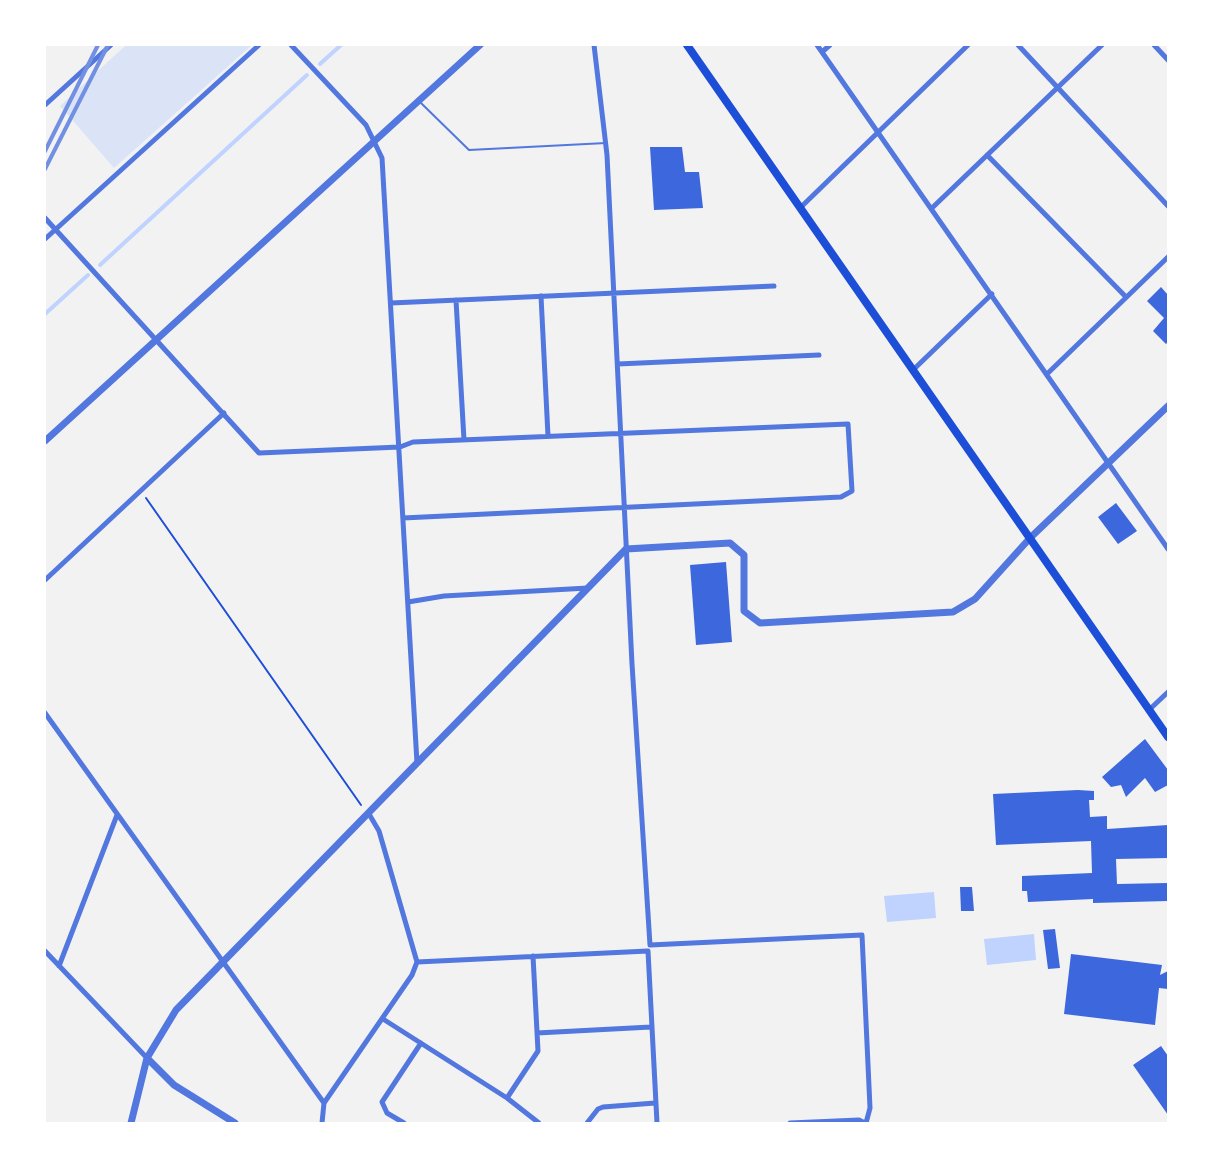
<!DOCTYPE html>
<style>
body{margin:0}
#map{position:relative;width:1213px;height:1168px;overflow:hidden;background:#f2f2f2;font-family:"PT Sans Narrow",sans-serif}
canvas{display:block}
.frame{position:absolute;inset:0;border:46px solid #fff;pointer-events:none}
</style>
<div id="map">
<canvas width="1213" height="1168"></canvas>
<div class="frame"></div>
</div>
<script>
const ctx = document.querySelector('canvas').getContext('2d');
ctx.lineJoin = 'round';
function paint(path, color) { ctx.fillStyle = color; ctx.fill(path, 'evenodd'); }
const poly = rows => new Path2D(rows.map(r => 'M' + r).join(''));
function stroke(path, color, width, dash) { ctx.strokeStyle = color; ctx.lineWidth = width; ctx.lineCap = dash ? 'butt' : 'round'; ctx.setLineDash(dash || []); ctx.stroke(path); }
paint(poly([
 [126,45,252,45,114,168,60,106]
]), '#dbe4f7');
paint(poly([
 [934,892,936,918,887,922,884,896],
 [1034,934,1036,960,987,965,984,939]
]), '#bfd3fe');
stroke(poly([
 [320,64,341,45],
 [100,265,307,75],
 [45,314,88,275]
]), '#bfd3fe', 4);
paint(poly([
 [650,147,682,147,685,172,699,172,703,208,654,210],
 [1161,287,1168,295,1168,342,1166,344,1153,331,1164,318,1147,301],
 [1116,503,1137,531,1118,544,1098,517],
 [726,562,732,642,696,645,690,565],
 [1145,739,1168,770,1168,785,1155,792,1145,778,1126,797,1121,785,1111,787,1102,777],
 [1078,790,1094,791,1094,800,1089,800,1090,817,1107,816,1107,829,1168,825,1168,858,1116,859,1117,884,1168,883,1168,901,1093,903,1093,899,1028,902,1027,891,1022,891,1022,876,1092,873,1091,841,996,845,993,794],
 [960,887,972,887,974,911,961,911],
 [1055,929,1060,968,1048,969,1043,930],
 [1071,954,1162,965,1160,975,1168,971,1168,989,1159,988,1155,1025,1064,1014],
 [1161,1046,1168,1056,1168,1115,1133,1065]
]), '#3d67dc');
stroke(poly([
 [146,498,361,805]
]), '#1d4ed8', 2);
stroke(poly([
 [421,103,469,150,606,143]
]), '#5277de', 2);
stroke(poly([
 [291,45,366,125,382,158,417,763],
 [594,45,607,155,632,664,650,945,862,935,870,1108,866,1123],
 [817,45,1168,549],
 [1018,45,1168,206],
 [1154,45,1168,60],
 [822,52,830,45],
 [45,105,111,45],
 [987,155,1126,297],
 [800,208,968,45],
 [932,208,1102,45],
 [45,218,259,453,400,447,413,442,848,424,852,491,841,497,403,518],
 [45,239,259,45],
 [541,296,548,436],
 [456,300,464,440],
 [391,303,774,286],
 [618,364,819,355],
 [913,370,992,294],
 [1047,374,1168,257],
 [45,580,224,413],
 [408,602,444,596,588,588],
 [1149,710,1168,692],
 [45,713,324,1103],
 [45,951,147,1058],
 [417,962,648,951,657,1123],
 [59,966,117,815],
 [383,1019,507,1098,539,1123],
 [537,1033,651,1027],
 [507,1098,538,1051,533,956],
 [322,1123,324,1103,412,975,417,962,379,831,369,814],
 [404,1123,387,1113,382,1102,421,1043],
 [587,1123,598,1109,603,1107,655,1103],
 [790,1123,859,1120,865,1123]
]), '#5277de', 5);
stroke(poly([
 [45,441,480,45],
 [147,1058,174,1085,235,1123],
 [131,1123,147,1058,176,1010,626,549,730,543,744,555,744,611,760,623,953,612,975,599,1030,538,1168,406]
]), '#5277de', 7);
stroke(poly([
 [687,45,1168,737]
]), '#1d4ed8', 8);
stroke(poly([
 [45,151,98,45],
 [45,169,108,45]
]), '#7290e2', 4);
</script>
